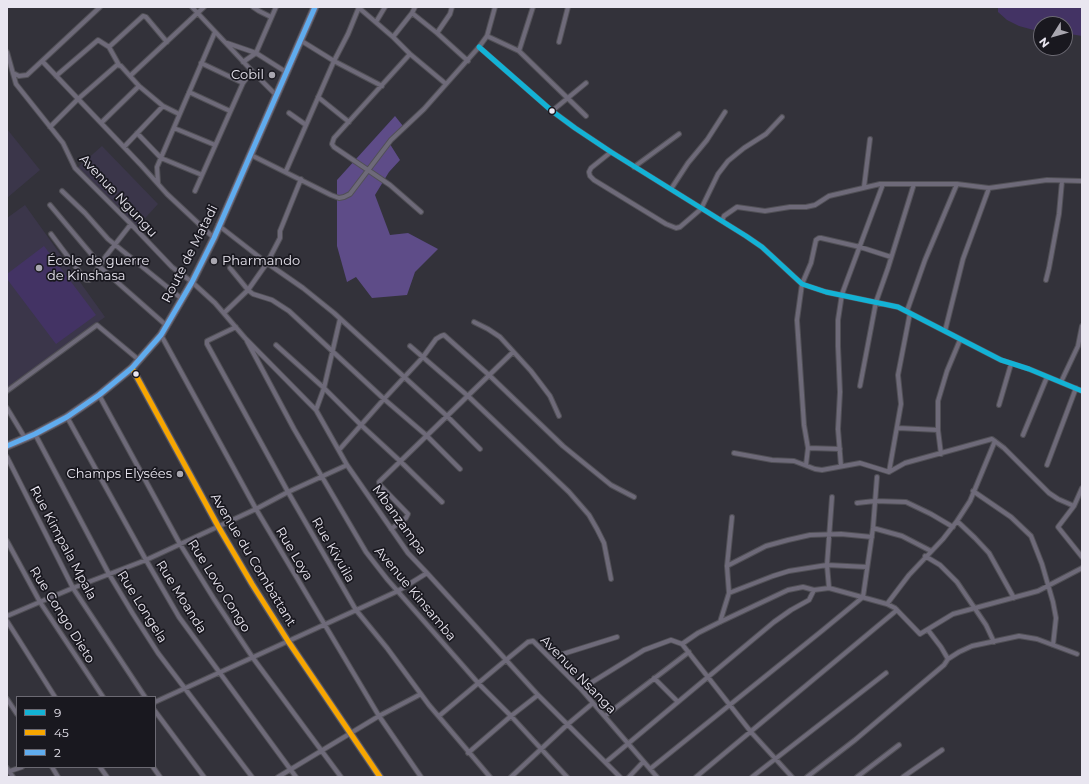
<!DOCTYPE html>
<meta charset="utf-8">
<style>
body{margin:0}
#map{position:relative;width:1089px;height:784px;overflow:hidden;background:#33323a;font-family:Montserrat,sans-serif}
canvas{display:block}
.frame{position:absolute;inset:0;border:8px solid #e9e6f0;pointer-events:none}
.legend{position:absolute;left:16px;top:696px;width:140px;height:72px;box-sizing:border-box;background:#19181f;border:1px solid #6c6a73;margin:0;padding:5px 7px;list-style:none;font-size:12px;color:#e9e6f0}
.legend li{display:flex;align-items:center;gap:8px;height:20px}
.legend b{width:20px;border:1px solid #6c6a73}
.north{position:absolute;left:1033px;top:16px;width:40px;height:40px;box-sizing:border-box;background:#19181f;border:1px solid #6c6a73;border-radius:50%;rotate:233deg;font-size:11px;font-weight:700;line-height:16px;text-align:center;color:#e9e6f0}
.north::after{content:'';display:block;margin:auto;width:14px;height:18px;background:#a9a7b0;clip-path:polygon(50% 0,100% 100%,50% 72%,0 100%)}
</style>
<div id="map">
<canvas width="1089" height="784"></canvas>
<div class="frame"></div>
<ul class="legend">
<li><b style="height:5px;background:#13b2d5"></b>9</li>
<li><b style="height:5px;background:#f7a600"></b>45</li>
<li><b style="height:5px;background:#60acee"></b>2</li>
</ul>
<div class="north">N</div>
</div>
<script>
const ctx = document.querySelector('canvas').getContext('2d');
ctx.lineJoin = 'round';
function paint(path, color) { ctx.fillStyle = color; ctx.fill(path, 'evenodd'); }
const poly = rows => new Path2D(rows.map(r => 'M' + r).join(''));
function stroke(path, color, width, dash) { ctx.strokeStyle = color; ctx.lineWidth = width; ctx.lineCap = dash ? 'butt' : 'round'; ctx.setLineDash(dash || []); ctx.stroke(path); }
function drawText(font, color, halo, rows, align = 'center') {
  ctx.font = font + ' Montserrat,sans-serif'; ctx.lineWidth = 3.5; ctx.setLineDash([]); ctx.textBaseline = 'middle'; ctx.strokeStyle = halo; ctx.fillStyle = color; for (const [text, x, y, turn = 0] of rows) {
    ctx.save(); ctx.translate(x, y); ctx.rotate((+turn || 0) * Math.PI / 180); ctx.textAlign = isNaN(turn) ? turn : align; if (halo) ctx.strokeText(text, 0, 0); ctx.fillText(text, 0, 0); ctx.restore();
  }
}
paint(poly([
 [7,129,40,170,7,198],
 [102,146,158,204,137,227,77,168],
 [25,205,105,317,7,388,7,218]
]), '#3b364a');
paint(poly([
 [998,7,1082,7,1082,36,1070,34,1065,35,1065,24,1041,24,1041,32,1019,26,1007,20,998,12],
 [44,246,96,315,56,344,7,279,7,274]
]), '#433364');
paint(poly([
 [395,116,403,126,388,141,400,160,389,172,375,195,390,235,408,233,438,249,415,272,407,295,372,298,356,277,347,282,337,246,337,180]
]), '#5e4c88');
const street = poly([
 [192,7,252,71,276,95],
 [253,7,259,11,271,17],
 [358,7,393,37,410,54,446,84],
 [412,13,437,33,468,61],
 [376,22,385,7],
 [437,33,450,14,452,7],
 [487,36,519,51,586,116],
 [393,37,412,13,415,7],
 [300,40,334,61,382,86],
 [559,42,568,7],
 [227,43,256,53,286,72],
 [109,47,143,16,146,17,167,42],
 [479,47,552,111,575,128,611,152,746,236,762,247,802,284,826,292,898,307,1001,360,1029,369,1082,391],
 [519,51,533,7],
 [7,52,16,84,63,143,75,168,131,224,172,267,192,282,215,303,245,338,309,403,316,410,347,465,408,553,427,573,538,695,620,777],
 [410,54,334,138,332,144,334,147,390,185,421,212],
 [42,61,141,165,167,194,214,238],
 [243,62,256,53,276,7],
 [201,63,243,83],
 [13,73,19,76,27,75,100,7],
 [131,75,204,7],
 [56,76,98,40,109,47,119,65],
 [189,92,230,111],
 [318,97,349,122],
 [552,111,586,83],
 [289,113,306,125],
 [101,123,139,86],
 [50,127,78,99,117,65,121,66,139,86,163,106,179,114],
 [174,128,215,145],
 [137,133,161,158,202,175],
 [124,147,163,106],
 [611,152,591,168,589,172,590,176,594,180,666,224,676,228,680,227,701,209,718,174,728,161,744,148,766,134,782,117],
 [251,155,331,195,339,198,344,197,350,194,391,140,424,109,479,47,487,36,495,7],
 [634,167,679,134],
 [286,171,334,61,348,34,359,7],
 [158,183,157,167,215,32],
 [864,187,870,139],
 [671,189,688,163,707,140,725,112],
 [62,191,85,213,108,239,182,299],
 [195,191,243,83,252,71],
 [50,205,97,261,100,267,167,326],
 [722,221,724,216,737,207,765,211,790,207,806,207,815,205,829,196,880,184,957,184,989,188,1047,180,1082,181],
 [218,225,267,263,303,288,334,313,447,416,480,449],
 [51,234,78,270,86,280,89,280,91,279,106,256,131,224],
 [230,268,248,290,253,294,272,300,289,311,384,399,426,435,460,469],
 [1046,280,1049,268,1059,214,1062,181],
 [907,311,925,260,957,184],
 [224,313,248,290,267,263,280,238,280,231,301,179],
 [474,322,488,329,500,337,531,371,550,396,559,416],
 [236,327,209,340,207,341,207,344,288,492,356,610,387,648,429,705,490,777],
 [945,331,963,259,989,188],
 [161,335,256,509,379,716,421,777],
 [247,341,294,429,366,552,387,579,479,684,511,716,567,777],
 [276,345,324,388,361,425,400,461,442,502],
 [410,346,468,396,569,492,589,515,597,529,604,543,611,579],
 [1061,382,1078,346,1082,326],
 [860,386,876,302,888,268,914,184],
 [7,391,97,325,139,360],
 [99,395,180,544,214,599,253,658,341,777],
 [999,405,1011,364],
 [7,408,25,438],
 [316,410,324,388,340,319],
 [67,417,146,560,179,617,296,777],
 [898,428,938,430],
 [35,434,109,574,133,614,158,653,252,777],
 [1023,435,1047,377],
 [808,448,840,449],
 [339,450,384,399,423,357,436,339,441,336,444,335,489,375,563,446,611,485,634,497],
 [734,453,772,460,794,461,815,469,822,470,860,463,889,472,905,463,992,439,1004,448,1049,493,1058,499,1074,506],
 [941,454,938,430,938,401,947,371,960,340],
 [7,457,73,588,145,697],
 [806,465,808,448,804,425,797,320,802,284,811,263,816,240,819,238,821,238,860,247,891,257],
 [1047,465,1076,388],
 [841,466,838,429,840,392,838,346,838,320,842,294,883,184],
 [889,472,901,404,898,375,910,313],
 [1082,488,1074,506,1058,527,1082,557],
 [973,491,1011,517,1031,536,1042,564,1053,602,1056,618,1053,645],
 [857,503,875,501,906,502,931,514,953,527],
 [957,521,975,538,989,553,1014,598],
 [873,528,902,536,931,551],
 [391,529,406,518,408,514,380,485,379,482,513,352],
 [7,541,40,602,103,697],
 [925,556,940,565,957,582,986,625,994,642],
 [727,566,766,546,788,540,810,535,841,534,872,537],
 [829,588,827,565,832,497],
 [729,593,773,576,789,571,827,565,867,567],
 [887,604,909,575,943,539,957,521,970,501,995,441],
 [7,616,73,588,146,560,256,509,288,492,347,465],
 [7,621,55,697],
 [720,622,729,593,727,566,732,517],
 [928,630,941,647,948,659],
 [682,644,698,633,720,622,788,590,803,587,814,590,829,588,887,604,895,608,920,634,953,614,1038,591,1082,568],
 [550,658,617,637],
 [654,678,678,702],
 [581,689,644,650,671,640,682,644,751,732,792,777],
 [7,699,17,714],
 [155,702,398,591,427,573],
 [155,711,204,777],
 [439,716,506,660,528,642,533,641,581,689,657,777],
 [605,716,689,652],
 [468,753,511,716,538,695],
 [606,762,774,622,791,610,809,600,814,590],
 [52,767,58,777],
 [100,767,107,777],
 [153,767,160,777],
 [7,768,13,777],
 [650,769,823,630,863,597,873,528,877,477],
 [7,772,22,767],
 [278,777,379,716,421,694],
 [511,777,568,724,593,703],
 [629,777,643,762],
 [696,777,897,610],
 [752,777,886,673],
 [807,777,855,740,944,665,948,659,959,652,972,646,1019,636,1037,639,1077,654],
 [857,777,899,745],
 [903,777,942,750]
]);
const secondary = poly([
 [132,368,218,526,252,584,288,641,380,777]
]);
const primary = poly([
 [7,446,35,434,67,417,99,395,132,368,161,335,192,282,214,238,315,7]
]);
stroke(street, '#515056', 6);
stroke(secondary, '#515056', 8);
stroke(primary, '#515056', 9);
stroke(street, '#6e6a79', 4);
stroke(secondary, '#706c7d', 6);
stroke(primary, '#6e697c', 7);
stroke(poly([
 [479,47,552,111,575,128,611,152,746,236,762,247,802,284,826,292,898,307,1001,360,1029,369,1082,391]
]), '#13b2d5', 5);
stroke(poly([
 [132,368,218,526,252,584,288,641,380,777]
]), '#f7a600', 5);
stroke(poly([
 [7,446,35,434,67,417,99,395,132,368,161,335,192,282,214,238,315,7]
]), '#60acee', 5);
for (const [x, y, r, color] of [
 [272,75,4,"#a9a7b0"],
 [552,111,3.5,"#e9e6f0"],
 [214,261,4,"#a9a7b0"],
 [39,268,4,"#a9a7b0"],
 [136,374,3.5,"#e9e6f0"],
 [180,474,4,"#a9a7b0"]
]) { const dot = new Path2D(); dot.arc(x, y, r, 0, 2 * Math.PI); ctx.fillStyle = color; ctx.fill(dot); stroke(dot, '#19181f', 1.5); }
drawText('13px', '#e9e6f0', '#19181f', [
 ["Cobil",264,75],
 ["École de guerre",47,261,"left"],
 ["de Kinshasa",47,276,"left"],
 ["Pharmando",222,261,"left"],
 ["Champs Elysées",172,474]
], 'right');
drawText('13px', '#e9e6f0', '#19181f', [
 ["Avenue Ngungu",118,196,47],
 ["Route de Matadi",190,254,-63],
 ["Mbanzampa",399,520,54],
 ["Rue Kimpala Mpala",63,543,62],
 ["Rue Kivuila",333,550,60],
 ["Rue Loya",294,554,59],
 ["Avenue du Combattant",253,560,59],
 ["Rue Lovo Congo",219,586,58],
 ["Avenue Kinsamba",415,594,50],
 ["Rue Moanda",181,597,58],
 ["Rue Longela",142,607,58],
 ["Rue Congo Dieto",62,615,58],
 ["Avenue Nsanga",578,675,46]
]);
</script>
